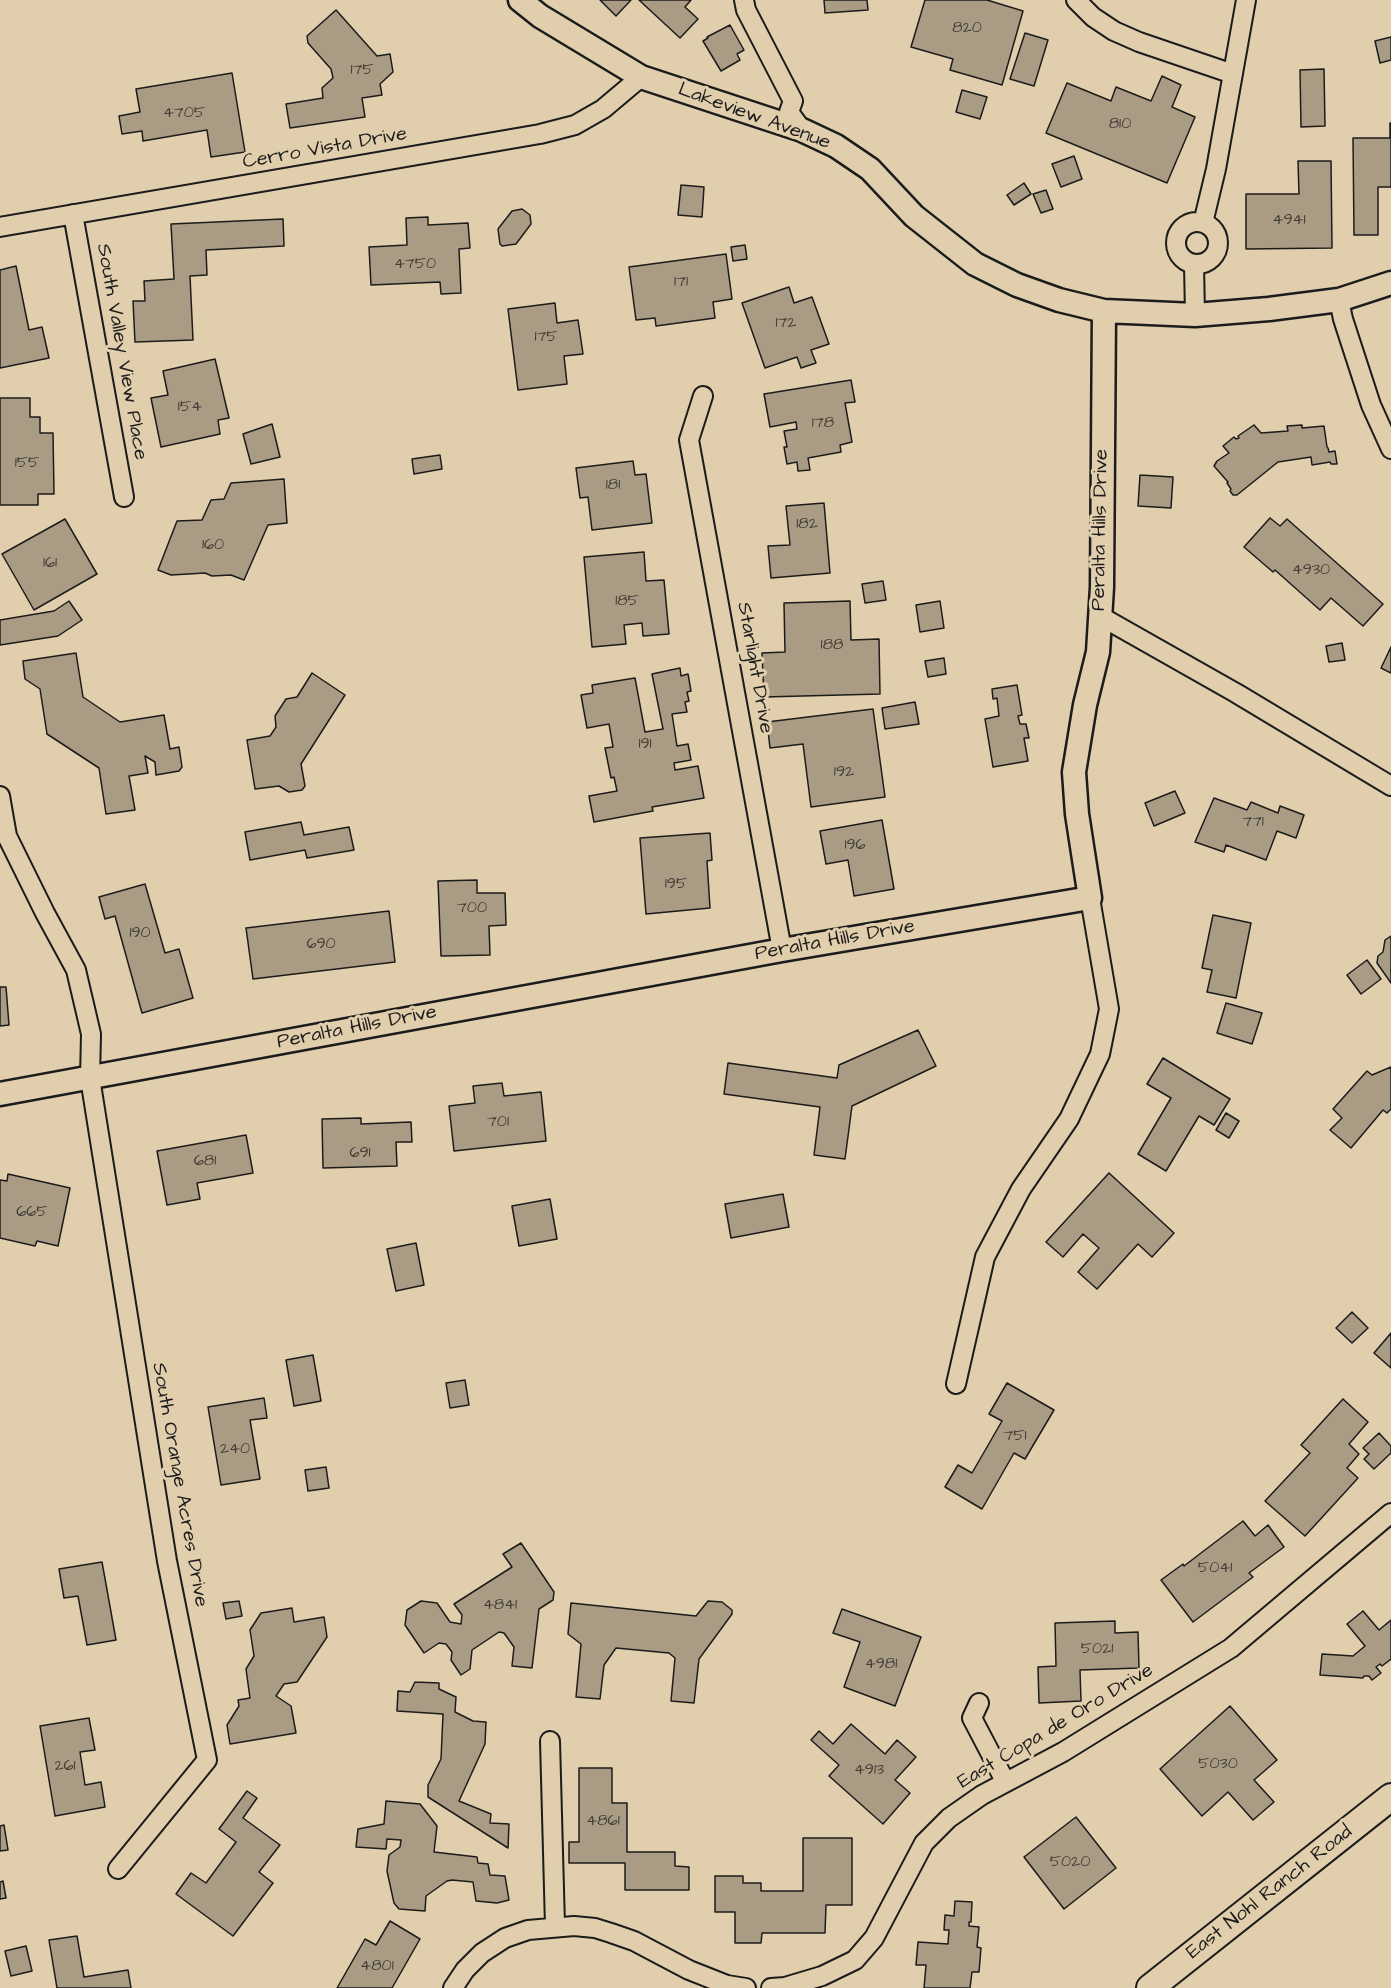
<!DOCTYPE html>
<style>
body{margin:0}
canvas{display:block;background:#e0ceac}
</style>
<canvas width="1391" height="1988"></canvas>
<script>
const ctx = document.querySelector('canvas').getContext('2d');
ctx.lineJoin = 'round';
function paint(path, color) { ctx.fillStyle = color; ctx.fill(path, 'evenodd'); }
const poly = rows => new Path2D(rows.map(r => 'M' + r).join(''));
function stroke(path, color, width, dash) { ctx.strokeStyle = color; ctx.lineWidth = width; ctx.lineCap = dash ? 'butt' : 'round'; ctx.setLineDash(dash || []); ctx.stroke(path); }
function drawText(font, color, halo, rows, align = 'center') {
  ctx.font = font + ' "Architects Daughter",sans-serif'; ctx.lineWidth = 6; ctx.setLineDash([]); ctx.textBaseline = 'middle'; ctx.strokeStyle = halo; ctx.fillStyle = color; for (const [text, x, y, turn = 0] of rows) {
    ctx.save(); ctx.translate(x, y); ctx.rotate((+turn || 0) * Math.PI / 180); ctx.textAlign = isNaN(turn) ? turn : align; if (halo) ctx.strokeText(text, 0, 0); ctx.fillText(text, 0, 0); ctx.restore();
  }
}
const building = poly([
 [600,0,631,0,616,16,600,0],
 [639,0,691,0,685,7,698,19,680,38,639,0],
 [824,0,867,0,868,10,825,13,824,0],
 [925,0,987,0,1023,11,1002,85,950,70,953,59,911,47,925,0],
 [336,10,377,56,390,54,393,72,380,84,382,95,362,98,365,117,290,128,286,104,323,98,322,88,333,78,331,69,308,43,307,36,336,10],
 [730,25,744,50,737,54,740,60,721,71,703,41,708,38,707,37,730,25],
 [1025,33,1048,40,1034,86,1010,79,1025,33],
 [1391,37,1391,60,1380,63,1375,41,1391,37],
 [1324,69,1325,126,1301,127,1300,70,1324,69],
 [232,73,245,152,211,157,207,130,143,141,142,131,122,134,119,116,140,112,136,89,232,73],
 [1162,76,1181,85,1172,107,1195,117,1167,183,1046,133,1067,83,1111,101,1116,87,1151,101,1162,76],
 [962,90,987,97,980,119,956,112,962,90],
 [1390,123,1391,123,1391,187,1378,187,1378,235,1354,235,1353,138,1390,138,1390,123],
 [1074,156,1082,179,1061,187,1052,164,1074,156],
 [1298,161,1331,161,1332,248,1246,249,1246,194,1299,194,1298,161],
 [1024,183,1031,194,1014,205,1007,195,1024,183],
 [681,185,704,187,702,217,678,215,681,185],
 [1046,190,1053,209,1041,213,1033,194,1046,190],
 [522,209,530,215,531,224,516,244,502,246,500,244,498,229,512,211,522,209],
 [428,217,428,225,468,223,470,248,459,249,461,293,441,294,440,282,371,285,369,247,407,245,406,218,428,217],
 [283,219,284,246,206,250,207,275,190,276,193,340,135,342,133,301,145,301,144,281,174,279,171,224,283,219],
 [745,245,747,259,733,261,731,247,745,245],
 [726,254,732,299,713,302,715,318,656,326,655,318,636,320,629,267,726,254],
 [16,266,29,330,42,327,49,358,0,368,0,270,16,266],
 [789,287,794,303,812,297,829,344,811,350,816,363,801,368,797,357,765,368,742,303,789,287],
 [555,303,557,323,578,320,583,354,564,356,567,384,518,390,508,309,555,303],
 [215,359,229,418,218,420,220,434,161,447,151,398,168,395,163,371,215,359],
 [851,380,855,402,845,403,852,442,840,445,841,452,808,458,810,470,798,471,797,462,787,464,784,447,787,447,784,431,797,429,796,422,770,427,764,394,851,380],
 [0,398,30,398,30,417,40,417,40,433,53,433,54,494,38,494,38,505,0,505,0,398],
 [272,424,280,457,251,464,243,434,272,424],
 [1254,425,1261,433,1288,431,1287,426,1302,425,1302,428,1324,426,1327,447,1328,448,1329,452,1335,451,1337,464,1331,464,1330,462,1312,465,1311,457,1278,462,1237,495,1233,495,1230,491,1231,489,1227,483,1228,482,1214,466,1217,461,1229,453,1223,446,1234,437,1236,439,1239,438,1238,436,1254,425],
 [440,455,442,469,414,474,412,459,440,455],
 [633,461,635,475,646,474,652,523,592,530,588,497,580,498,576,468,633,461],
 [1140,475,1173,477,1171,508,1138,506,1140,475],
 [284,479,287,523,268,525,244,580,231,575,212,576,205,573,171,575,158,570,177,521,202,520,211,500,224,499,231,483,284,479],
 [824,503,830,573,771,578,768,546,790,545,786,506,824,503],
 [1270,518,1280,526,1287,519,1383,604,1363,626,1331,598,1320,610,1275,570,1273,572,1244,547,1270,518],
 [65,519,97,574,34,610,2,554,65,519],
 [644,552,646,581,664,580,669,634,643,636,642,623,624,625,626,644,592,647,584,557,644,552],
 [883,581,886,600,865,603,862,584,883,581],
 [69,601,82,620,58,636,0,645,0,620,54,611,69,601],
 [850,601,851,640,879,639,880,694,764,697,762,653,785,652,784,603,850,601],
 [940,601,944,628,920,632,916,605,940,601],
 [1342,643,1345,660,1329,662,1326,646,1342,643],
 [1391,647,1391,673,1381,668,1391,647],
 [76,653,83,697,120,722,164,715,170,749,179,747,182,767,179,771,156,775,155,762,145,756,148,773,129,776,135,810,106,814,99,768,47,734,40,689,25,679,23,661,76,653],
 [944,658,946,674,928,677,925,661,944,658],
 [680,668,681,676,688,674,691,691,687,692,689,701,685,702,687,712,672,714,677,746,688,744,691,760,674,763,675,770,698,766,704,798,652,807,653,811,594,822,589,796,617,791,614,777,611,778,605,748,613,747,609,724,587,728,581,695,593,693,592,685,635,678,645,732,663,729,652,674,680,668],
 [312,673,345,695,301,764,305,786,302,790,289,792,279,786,255,789,247,740,270,736,276,727,275,716,286,699,297,697,312,673],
 [1017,685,1022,715,1018,716,1020,724,1026,724,1029,738,1024,738,1028,761,993,767,985,719,999,716,997,698,993,699,992,689,1017,685],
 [915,702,919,724,885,729,882,708,915,702],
 [873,709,885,797,811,807,803,744,770,748,767,722,873,709],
 [1175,791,1185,813,1154,826,1145,803,1175,791],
 [1214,798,1247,810,1251,802,1278,813,1280,806,1304,815,1296,838,1277,831,1266,860,1226,845,1224,852,1195,842,1214,798],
 [882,820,894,889,854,896,848,860,826,864,820,831,882,820],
 [301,822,304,835,349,827,354,850,307,858,305,850,250,860,245,832,301,822],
 [710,833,712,860,707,861,710,908,646,914,640,838,710,833],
 [477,880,477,893,505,893,506,925,489,926,490,955,441,956,438,881,477,880],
 [145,884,165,953,179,949,193,998,142,1013,115,916,105,919,99,897,145,884],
 [389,911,395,962,253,979,246,928,389,911],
 [1213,915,1251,923,1236,998,1207,992,1212,970,1202,968,1213,915],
 [1391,936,1391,983,1377,963,1378,956,1383,952,1385,940,1391,936],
 [1367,960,1381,979,1361,994,1347,975,1367,960],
 [0,987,6,987,9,1025,0,1026,0,987],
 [1226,1003,1262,1013,1252,1044,1217,1033,1226,1003],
 [918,1030,936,1066,852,1106,845,1159,814,1155,820,1107,724,1094,728,1063,837,1078,839,1065,918,1030],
 [1163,1058,1230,1099,1214,1125,1199,1116,1166,1171,1138,1154,1171,1098,1147,1084,1163,1058],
 [1391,1067,1391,1109,1387,1113,1383,1110,1351,1148,1330,1130,1342,1118,1333,1109,1367,1071,1372,1075,1391,1067],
 [502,1083,504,1096,541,1092,546,1141,454,1151,449,1106,475,1103,473,1086,502,1083],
 [1226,1113,1239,1121,1229,1138,1216,1130,1226,1113],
 [361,1118,361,1124,411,1122,412,1142,396,1142,397,1166,323,1168,322,1119,361,1118],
 [246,1135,253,1173,197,1183,200,1199,167,1205,157,1151,246,1135],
 [1109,1173,1174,1233,1152,1257,1138,1244,1097,1289,1078,1272,1099,1248,1083,1234,1063,1257,1046,1242,1109,1173],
 [8,1174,70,1188,58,1246,37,1241,35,1246,0,1238,0,1180,7,1181,8,1174],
 [783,1194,789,1227,731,1238,725,1204,783,1194],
 [550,1199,557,1239,519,1246,512,1206,550,1199],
 [416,1243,424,1285,396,1291,387,1249,416,1243],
 [1352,1312,1368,1328,1352,1343,1336,1328,1352,1312],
 [1391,1333,1391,1368,1374,1353,1391,1333],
 [313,1355,321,1401,294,1406,286,1360,313,1355],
 [465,1380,469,1405,450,1408,446,1383,465,1380],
 [1007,1383,1054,1410,1025,1459,1014,1453,982,1509,945,1487,958,1465,972,1473,1002,1421,989,1414,1007,1383],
 [264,1398,267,1418,250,1420,260,1479,221,1485,208,1407,264,1398],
 [1343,1399,1368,1422,1349,1444,1359,1454,1347,1468,1358,1478,1305,1536,1265,1501,1310,1453,1301,1445,1343,1399],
 [1379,1433,1391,1446,1391,1453,1374,1469,1364,1459,1369,1454,1363,1448,1379,1433],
 [326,1467,329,1488,308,1491,305,1470,326,1467],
 [1243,1521,1255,1536,1268,1525,1284,1547,1249,1573,1253,1577,1193,1622,1161,1580,1183,1564,1184,1566,1243,1521],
 [521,1543,554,1592,553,1600,539,1609,532,1668,512,1666,514,1647,504,1633,499,1632,472,1650,470,1669,461,1675,451,1660,452,1652,446,1644,439,1643,424,1653,405,1625,407,1610,421,1601,437,1603,450,1622,461,1624,462,1615,454,1604,512,1567,503,1554,521,1543],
 [102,1562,116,1640,87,1645,78,1596,64,1598,59,1569,102,1562],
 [239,1601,242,1616,226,1619,223,1603,239,1601],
 [708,1601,722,1602,732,1610,732,1614,699,1659,694,1703,671,1701,675,1658,669,1653,616,1648,604,1665,600,1699,576,1697,581,1644,568,1634,571,1603,696,1616,708,1601],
 [292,1608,294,1622,324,1617,327,1637,297,1682,284,1684,276,1696,291,1706,296,1733,230,1744,227,1725,239,1706,238,1700,250,1698,246,1669,254,1656,250,1630,261,1613,292,1608],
 [842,1609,921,1637,895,1706,844,1687,860,1642,833,1633,842,1609],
 [1363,1611,1379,1630,1391,1620,1391,1659,1382,1666,1380,1664,1376,1667,1381,1673,1372,1680,1369,1676,1364,1676,1363,1678,1320,1675,1322,1654,1353,1656,1365,1646,1347,1624,1363,1611],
 [1115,1621,1115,1633,1138,1632,1139,1668,1080,1670,1081,1701,1039,1703,1038,1667,1056,1666,1055,1623,1115,1621],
 [415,1682,439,1683,439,1689,456,1697,455,1712,473,1721,486,1722,485,1744,459,1801,491,1814,490,1823,509,1824,508,1848,428,1797,428,1785,441,1759,443,1714,397,1711,398,1691,410,1692,415,1682],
 [1230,1706,1277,1760,1254,1780,1274,1802,1253,1820,1228,1792,1202,1816,1160,1769,1230,1706],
 [89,1718,95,1750,80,1752,85,1785,101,1782,105,1807,55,1816,40,1726,89,1718],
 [851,1724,885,1754,897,1740,916,1757,895,1780,910,1793,883,1824,829,1776,839,1765,811,1740,819,1731,833,1744,851,1724],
 [579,1768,612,1768,612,1803,627,1803,627,1852,675,1852,675,1866,689,1867,689,1890,625,1890,625,1863,569,1863,569,1842,579,1842,579,1768],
 [247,1791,257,1798,243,1818,280,1845,259,1872,273,1883,233,1936,176,1894,191,1873,206,1883,236,1842,219,1829,247,1791],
 [386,1801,420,1804,437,1826,434,1852,477,1857,478,1863,488,1864,490,1875,505,1876,509,1900,497,1903,476,1901,473,1882,452,1880,447,1881,426,1896,425,1911,399,1909,394,1903,387,1871,389,1855,400,1847,401,1840,387,1839,386,1849,356,1847,358,1829,384,1824,386,1801],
 [1076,1817,1116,1868,1064,1909,1024,1857,1076,1817],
 [4,1825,8,1850,0,1851,0,1826,4,1825],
 [803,1838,852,1838,852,1905,826,1905,825,1933,762,1933,761,1943,735,1943,735,1912,715,1912,715,1876,743,1876,743,1883,761,1883,761,1891,803,1891,803,1838],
 [3,1881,6,1898,0,1899,0,1882,3,1881],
 [955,1901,972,1902,971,1922,969,1922,969,1926,979,1927,977,1947,981,1948,979,1972,972,1972,970,1988,924,1988,926,1965,916,1965,918,1942,948,1944,949,1930,944,1930,945,1915,954,1916,955,1901],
 [390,1921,420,1939,392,1988,337,1988,365,1939,376,1945,390,1921],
 [77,1936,84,1977,128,1970,131,1988,57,1988,49,1940,77,1936],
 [26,1946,32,1971,11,1976,5,1951,26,1946]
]);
paint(building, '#aa9c84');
stroke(building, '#1c1c1c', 1.5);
const minor = poly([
 [744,0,746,10,793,101,789,112,802,130],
 [1076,0,1093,17,1114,31,1139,42,1233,74],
 [73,214,124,497],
 '1176 243a21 21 0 1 1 42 0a21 21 0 1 1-42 0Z',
 [1203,223,1216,169,1246,0],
 [0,227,540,134,575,125,603,109,641,77],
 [1194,264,1195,315],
 [1339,300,1343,319,1371,405,1391,449],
 [703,396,689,440,782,950],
 [1100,616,1236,693,1391,786],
 [0,796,7,836,45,913,76,970,91,1034,90,1078,167,1561,207,1760,118,1869],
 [956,1384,985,1257,1021,1189,1069,1119,1100,1054,1109,1009,1090,898],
 [979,1703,972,1718,1005,1781],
 [550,1741,555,1926],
 [453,1988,465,1970,482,1953,505,1938,528,1930,574,1926,595,1928,611,1933,634,1941,689,1970,727,1985,746,1988],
 [771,1988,785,1987,822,1976,855,1960,874,1938,924,1843,949,1818,982,1795,1063,1752,1231,1648,1391,1513]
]);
const tertiary = poly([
 [520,0,540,16,641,77,802,130,836,146,870,169,914,216,975,264,1017,285,1059,300,1104,311,1195,315,1269,309,1339,300,1391,283],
 [0,1094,782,950,1090,898,1077,814,1074,772,1085,705,1098,652,1102,587,1104,311]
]);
const secondary = poly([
 [1150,1988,1391,1797]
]);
stroke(minor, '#1c1c1c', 22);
stroke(tertiary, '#1c1c1c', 27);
stroke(secondary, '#1c1c1c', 30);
stroke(minor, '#e0ceac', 18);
stroke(tertiary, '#e0ceac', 22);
stroke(secondary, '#e0ceac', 26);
drawText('16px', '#403c36', null, [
 ["820",967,29],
 ["175",362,71],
 ["4705",184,114],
 ["810",1120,125],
 ["4941",1289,221],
 ["4750",415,265],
 ["171",681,283],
 ["172",786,324],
 ["175",546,338],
 ["154",190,408],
 ["178",823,424],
 ["155",27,464],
 ["181",613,486],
 ["182",807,525],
 ["160",213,546],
 ["161",50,564],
 ["4930",1311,571],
 ["185",627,602],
 ["188",832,646],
 ["191",645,745],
 ["192",844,773],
 ["771",1253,823],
 ["196",855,846],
 ["195",676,885],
 ["700",472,909],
 ["190",140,934],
 ["690",321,945],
 ["701",498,1123],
 ["691",360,1154],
 ["681",205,1162],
 ["665",32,1213],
 ["751",1015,1437],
 ["240",235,1450],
 ["5041",1215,1569],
 ["4841",500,1606],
 ["5021",1097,1650],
 ["4981",881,1665],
 ["5030",1218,1765],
 ["261",65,1767],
 ["4913",869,1771],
 ["4861",603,1822],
 ["5020",1070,1863],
 ["4801",377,1967]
]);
drawText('20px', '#1c1c1c', '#e0ceac', [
 ["Lakeview Avenue",754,117,20],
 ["Cerro Vista Drive",325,149,-10],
 ["South Valley View Place",121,352,80],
 ["Peralta Hills Drive",1101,530,-89],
 ["Starlight Drive",754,668,80],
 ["Peralta Hills Drive",835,941,-10],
 ["Peralta Hills Drive",357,1028,-11],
 ["South Orange Acres Drive",179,1485,80],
 ["East Copa de Oro Drive",1056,1727,-31],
 ["East Nohl Ranch Road",1270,1893,-38]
]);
</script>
